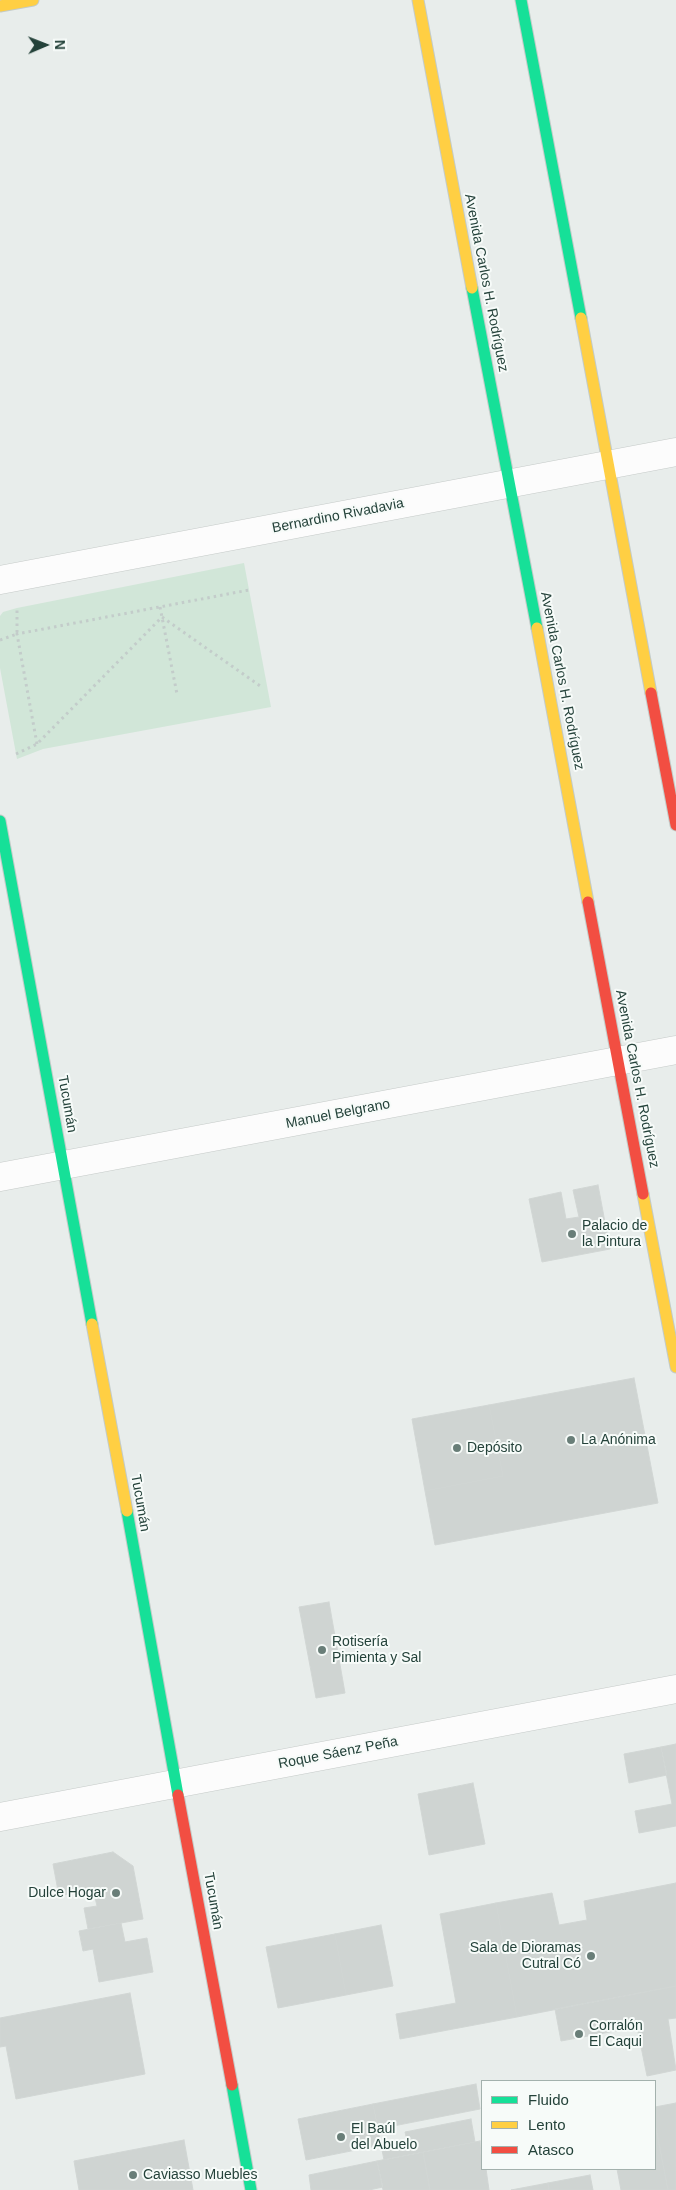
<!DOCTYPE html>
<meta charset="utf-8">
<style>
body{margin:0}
#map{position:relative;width:676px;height:2190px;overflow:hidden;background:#e8edeb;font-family:Helvetica,sans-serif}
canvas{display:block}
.legend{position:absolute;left:481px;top:2080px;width:175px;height:90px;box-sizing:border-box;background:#f7fbf9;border:1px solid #a3b1ad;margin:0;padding:6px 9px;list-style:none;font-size:15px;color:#24423a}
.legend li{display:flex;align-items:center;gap:10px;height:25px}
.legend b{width:25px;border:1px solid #a3b1ad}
.north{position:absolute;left:20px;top:20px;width:50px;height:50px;-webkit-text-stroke:4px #f7fbf9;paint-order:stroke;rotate:89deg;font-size:14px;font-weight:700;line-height:20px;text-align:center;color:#24423a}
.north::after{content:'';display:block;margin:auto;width:18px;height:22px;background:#24423a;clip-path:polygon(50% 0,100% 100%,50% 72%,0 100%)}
</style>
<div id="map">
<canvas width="676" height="2190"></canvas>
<ul class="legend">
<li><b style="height:6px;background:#16e098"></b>Fluido</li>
<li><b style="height:6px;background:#ffcf43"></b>Lento</li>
<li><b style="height:6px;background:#f24e42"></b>Atasco</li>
</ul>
<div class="north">N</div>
</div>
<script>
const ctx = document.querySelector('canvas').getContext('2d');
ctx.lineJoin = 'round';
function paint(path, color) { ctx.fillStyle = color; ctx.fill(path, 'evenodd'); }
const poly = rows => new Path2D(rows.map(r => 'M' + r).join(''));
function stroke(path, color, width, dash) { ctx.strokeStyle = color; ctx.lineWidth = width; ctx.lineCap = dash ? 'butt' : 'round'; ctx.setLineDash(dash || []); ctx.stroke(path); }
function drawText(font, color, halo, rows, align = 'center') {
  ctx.font = font + ' Helvetica,sans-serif'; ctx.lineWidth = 4; ctx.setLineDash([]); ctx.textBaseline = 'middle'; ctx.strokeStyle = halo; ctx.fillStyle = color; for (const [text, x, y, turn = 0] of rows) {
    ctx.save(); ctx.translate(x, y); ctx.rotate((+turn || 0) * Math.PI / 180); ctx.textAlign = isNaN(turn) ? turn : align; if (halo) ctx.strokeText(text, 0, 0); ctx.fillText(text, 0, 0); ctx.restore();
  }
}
paint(poly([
 [244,563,271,707,43,749,17,759,0,668,0,616,3,612,17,608]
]), '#d1e6d8');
const building = poly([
 [598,1185,610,1249,542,1262,529,1199,561,1192,566,1219,579,1217,573,1190,598,1185],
 [634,1378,658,1503,435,1545,425,1491,503,1476,489,1405,634,1378],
 [489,1405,503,1476,425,1491,412,1419,489,1405],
 [329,1602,345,1693,316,1698,299,1607,329,1602],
 [676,1744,676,1826,639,1833,635,1811,672,1804,661,1747,676,1744],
 [661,1747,667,1775,629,1783,624,1754,661,1747],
 [473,1783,485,1844,429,1855,418,1794,473,1783],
 [113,1852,133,1866,143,1919,88,1929,84,1908,97,1906,93,1889,59,1896,53,1864,113,1852],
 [676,1883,676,1986,517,2017,496,1903,552,1893,559,1925,587,1920,584,1901,676,1883],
 [496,1903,517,2017,400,2039,396,2014,456,2003,440,1914,496,1903],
 [121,1923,125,1942,147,1938,153,1972,99,1982,93,1949,83,1951,79,1931,121,1923],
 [381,1925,393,1986,346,1995,335,1934,381,1925],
 [335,1934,346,1995,278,2008,266,1947,335,1934],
 [676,1986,676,2018,668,2019,676,2070,647,2076,637,2027,561,2041,555,2009,676,1986],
 [130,1993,145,2074,16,2099,6,2046,0,2047,0,2018,130,1993],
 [476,2084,480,2109,378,2129,373,2104,476,2084],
 [676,2103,676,2190,668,2190,655,2123,655,2107,676,2103],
 [373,2104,381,2145,306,2160,298,2119,373,2104],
 [471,2119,475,2142,384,2160,381,2145,407,2141,405,2132,471,2119],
 [655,2123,668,2190,621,2190,617,2169,655,2169,655,2123],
 [184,2140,193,2190,79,2190,74,2161,184,2140],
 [480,2141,482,2169,486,2169,489,2190,430,2190,423,2152,480,2141],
 [423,2152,430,2190,383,2190,377,2161,423,2152],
 [377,2161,383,2187,369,2190,311,2190,309,2175,377,2161],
 [590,2175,593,2190,549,2190,548,2183,590,2175],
 [548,2183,549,2190,511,2190,548,2183]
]);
paint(building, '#cfd4d2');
stroke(building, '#d1d6d4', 1);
const street = poly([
 [0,580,676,452],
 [0,1177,676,1050],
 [0,1817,676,1689]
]);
const fast = poly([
 [521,0,581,318],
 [472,288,537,628],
 [0,821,92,1324],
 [127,1511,178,1795],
 [232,2085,251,2190]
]);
const slow = poly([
 [418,0,472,288],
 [0,6,33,0],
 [581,318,651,693],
 [537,628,588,902],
 [643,1194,676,1367],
 [92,1324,127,1511]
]);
const jam = poly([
 [651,693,676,825],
 [588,902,643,1194],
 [178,1795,232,2085]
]);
stroke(street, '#c5cac8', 29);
stroke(fast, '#c3cbc8', 13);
stroke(slow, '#c3cbc8', 13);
stroke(jam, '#c3cbc8', 13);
stroke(poly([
 [160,607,177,694],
 [0,640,17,634,17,608],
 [37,744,17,634,249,590],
 [16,754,37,744,162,617,263,688]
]), '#c3ccca', 3, [2.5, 4]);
stroke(street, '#fcfcfc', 28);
stroke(fast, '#16e098', 11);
stroke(slow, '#ffcf43', 11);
stroke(jam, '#f24e42', 11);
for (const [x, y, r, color] of [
 [572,1234,5,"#697e78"],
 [571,1440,5,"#697e78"],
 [457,1448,5,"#697e78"],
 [322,1650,5,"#697e78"],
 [116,1893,5,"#697e78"],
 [591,1956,5,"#697e78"],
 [579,2034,5,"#697e78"],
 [341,2137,5,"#697e78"],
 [133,2175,5,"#697e78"]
]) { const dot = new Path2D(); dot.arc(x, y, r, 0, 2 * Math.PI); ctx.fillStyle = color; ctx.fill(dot); stroke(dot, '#f7fbf9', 2); }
drawText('14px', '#24423a', '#f7fbf9', [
 ["Avenida Carlos H. Rodríguez",486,283,79],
 ["Bernardino Rivadavia",338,516,-11],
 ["Avenida Carlos H. Rodríguez",562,681,79],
 ["Avenida Carlos H. Rodríguez",637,1079,79],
 ["Tucumán",67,1104,80],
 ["Manuel Belgrano",338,1114,-11],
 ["Tucumán",140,1503,80],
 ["Roque Sáenz Peña",338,1753,-11],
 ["Tucumán",213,1901,80]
]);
drawText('14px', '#24423a', '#f7fbf9', [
 ["Palacio de",582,1226],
 ["la Pintura",582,1242],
 ["La Anónima",581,1440],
 ["Depósito",467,1448],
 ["Rotisería",332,1642],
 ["Pimienta y Sal",332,1658],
 ["Dulce Hogar",106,1893,"right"],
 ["Sala de Dioramas",581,1948,"right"],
 ["Cutral Có",581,1964,"right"],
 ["Corralón",589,2026],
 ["El Caqui",589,2042],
 ["El Baúl",351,2129],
 ["del Abuelo",351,2145],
 ["Caviasso Muebles",143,2175]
], 'left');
</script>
